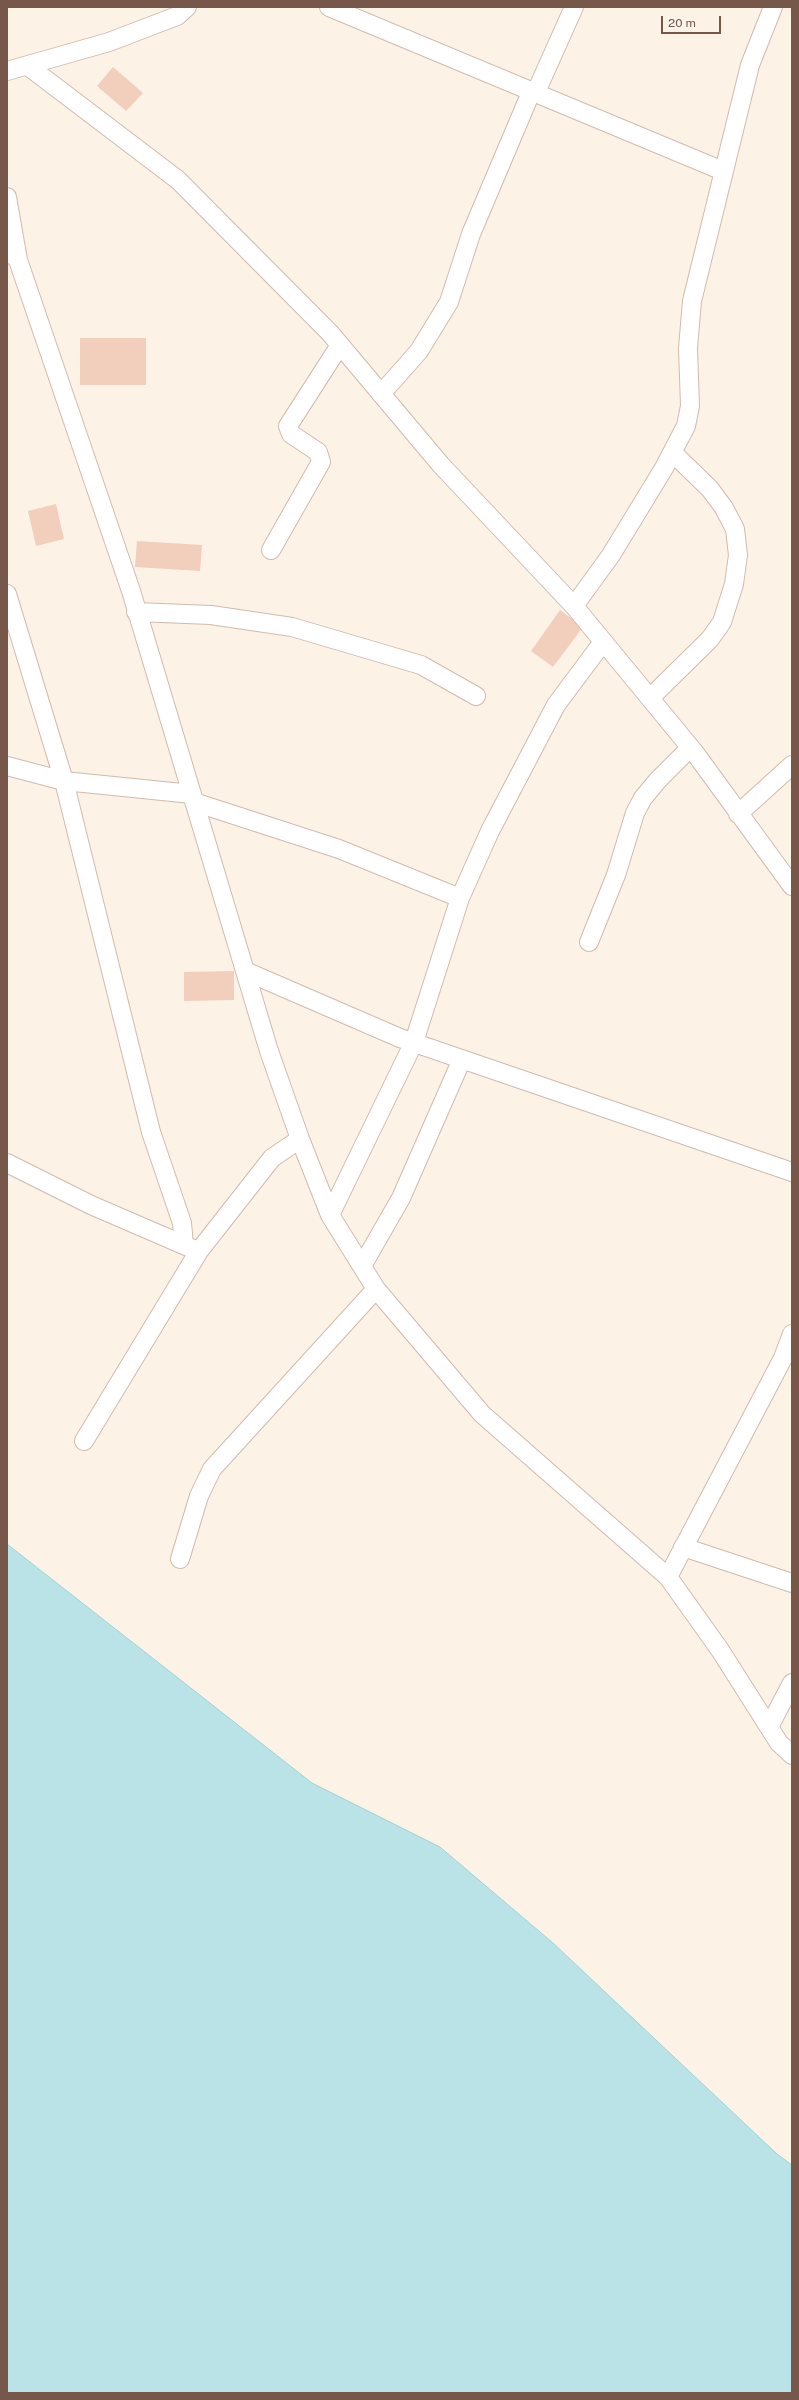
<!DOCTYPE html>
<style>
body{margin:0}
#map{position:relative;width:799px;height:2400px;overflow:hidden;background:#fcf2e5;font-family:"Public Sans",sans-serif}
canvas{display:block}
.frame{position:absolute;inset:0;border:8px solid #76574a;pointer-events:none}
.scale{position:absolute;left:661px;top:16px;width:60px;height:18px;box-sizing:border-box;border:2px solid #76574a;border-top:0;padding-left:5px;font-size:12px;line-height:14px;white-space:nowrap;color:#76574a;-webkit-text-stroke:3px #fff6eb;paint-order:stroke}
</style>
<div id="map">
<canvas width="799" height="2400"></canvas>
<div class="frame"></div>
<div class="scale">20 m</div>
</div>
<script>
const ctx = document.querySelector('canvas').getContext('2d');
ctx.lineJoin = 'round';
function paint(path, color) { ctx.fillStyle = color; ctx.fill(path, 'evenodd'); }
const poly = rows => new Path2D(rows.map(r => 'M' + r).join(''));
function stroke(path, color, width, dash) { ctx.strokeStyle = color; ctx.lineWidth = width; ctx.lineCap = dash ? 'butt' : 'round'; ctx.setLineDash(dash || []); ctx.stroke(path); }
const water = poly([
 [7,1544,312,1783,440,1847,553,1943,777,2154,792,2165,792,2393,7,2393,7,1544]
]);
paint(water, '#b9e3e6');
stroke(water, '#9fd3d8', 1);
paint(poly([
 [113,67,143,93,126,111,97,86],
 [80,338,146,338,146,385,80,385],
 [56,504,64,539,36,546,28,511],
 [137,541,202,545,200,571,135,567],
 [560,610,583,627,553,667,531,651],
 [234,971,234,1000,184,1001,184,972]
]), '#f2cebc');
const street = poly([
 [329,7,723,171],
 [28,66,178,180,330,333,441,465,574,606,695,753,792,886],
 [7,71,109,42,177,16,187,7],
 [536,92,574,7],
 [7,197,18,260],
 [7,249,18,260,131,591,269,1051,300,1139,330,1215,376,1289,482,1414,668,1577,720,1650,779,1743,792,1755],
 [381,394,419,351,449,302,471,234,532,90],
 [271,550,321,462,318,452,291,434,288,426,340,345],
 [7,594,64,781,151,1132,182,1223,184,1245],
 [574,606,611,555,664,468,686,426,690,406,688,348,692,301,750,65,773,7],
 [136,612,211,615,292,627,421,665,476,696],
 [650,698,710,639,722,622,734,584,738,555,735,529,724,508,710,489,673,453],
 [7,766,64,781,192,794],
 [194,802,339,849,460,898],
 [738,814,792,765],
 [589,942,616,875,635,813,643,798,658,780,690,748],
 [245,971,400,1038,792,1172],
 [7,1163,91,1205,193,1249],
 [330,1215,414,1042,460,898,490,831,556,705,603,642],
 [362,1266,401,1198,462,1059],
 [84,1441,199,1251,272,1158,300,1139],
 [683,1547,792,1583],
 [180,1559,199,1496,212,1469,376,1289],
 [668,1577,783,1358,792,1334],
 [769,1727,792,1683]
]);
stroke(street, '#d0bbae', 20);
stroke(street, '#fff', 18);
</script>
